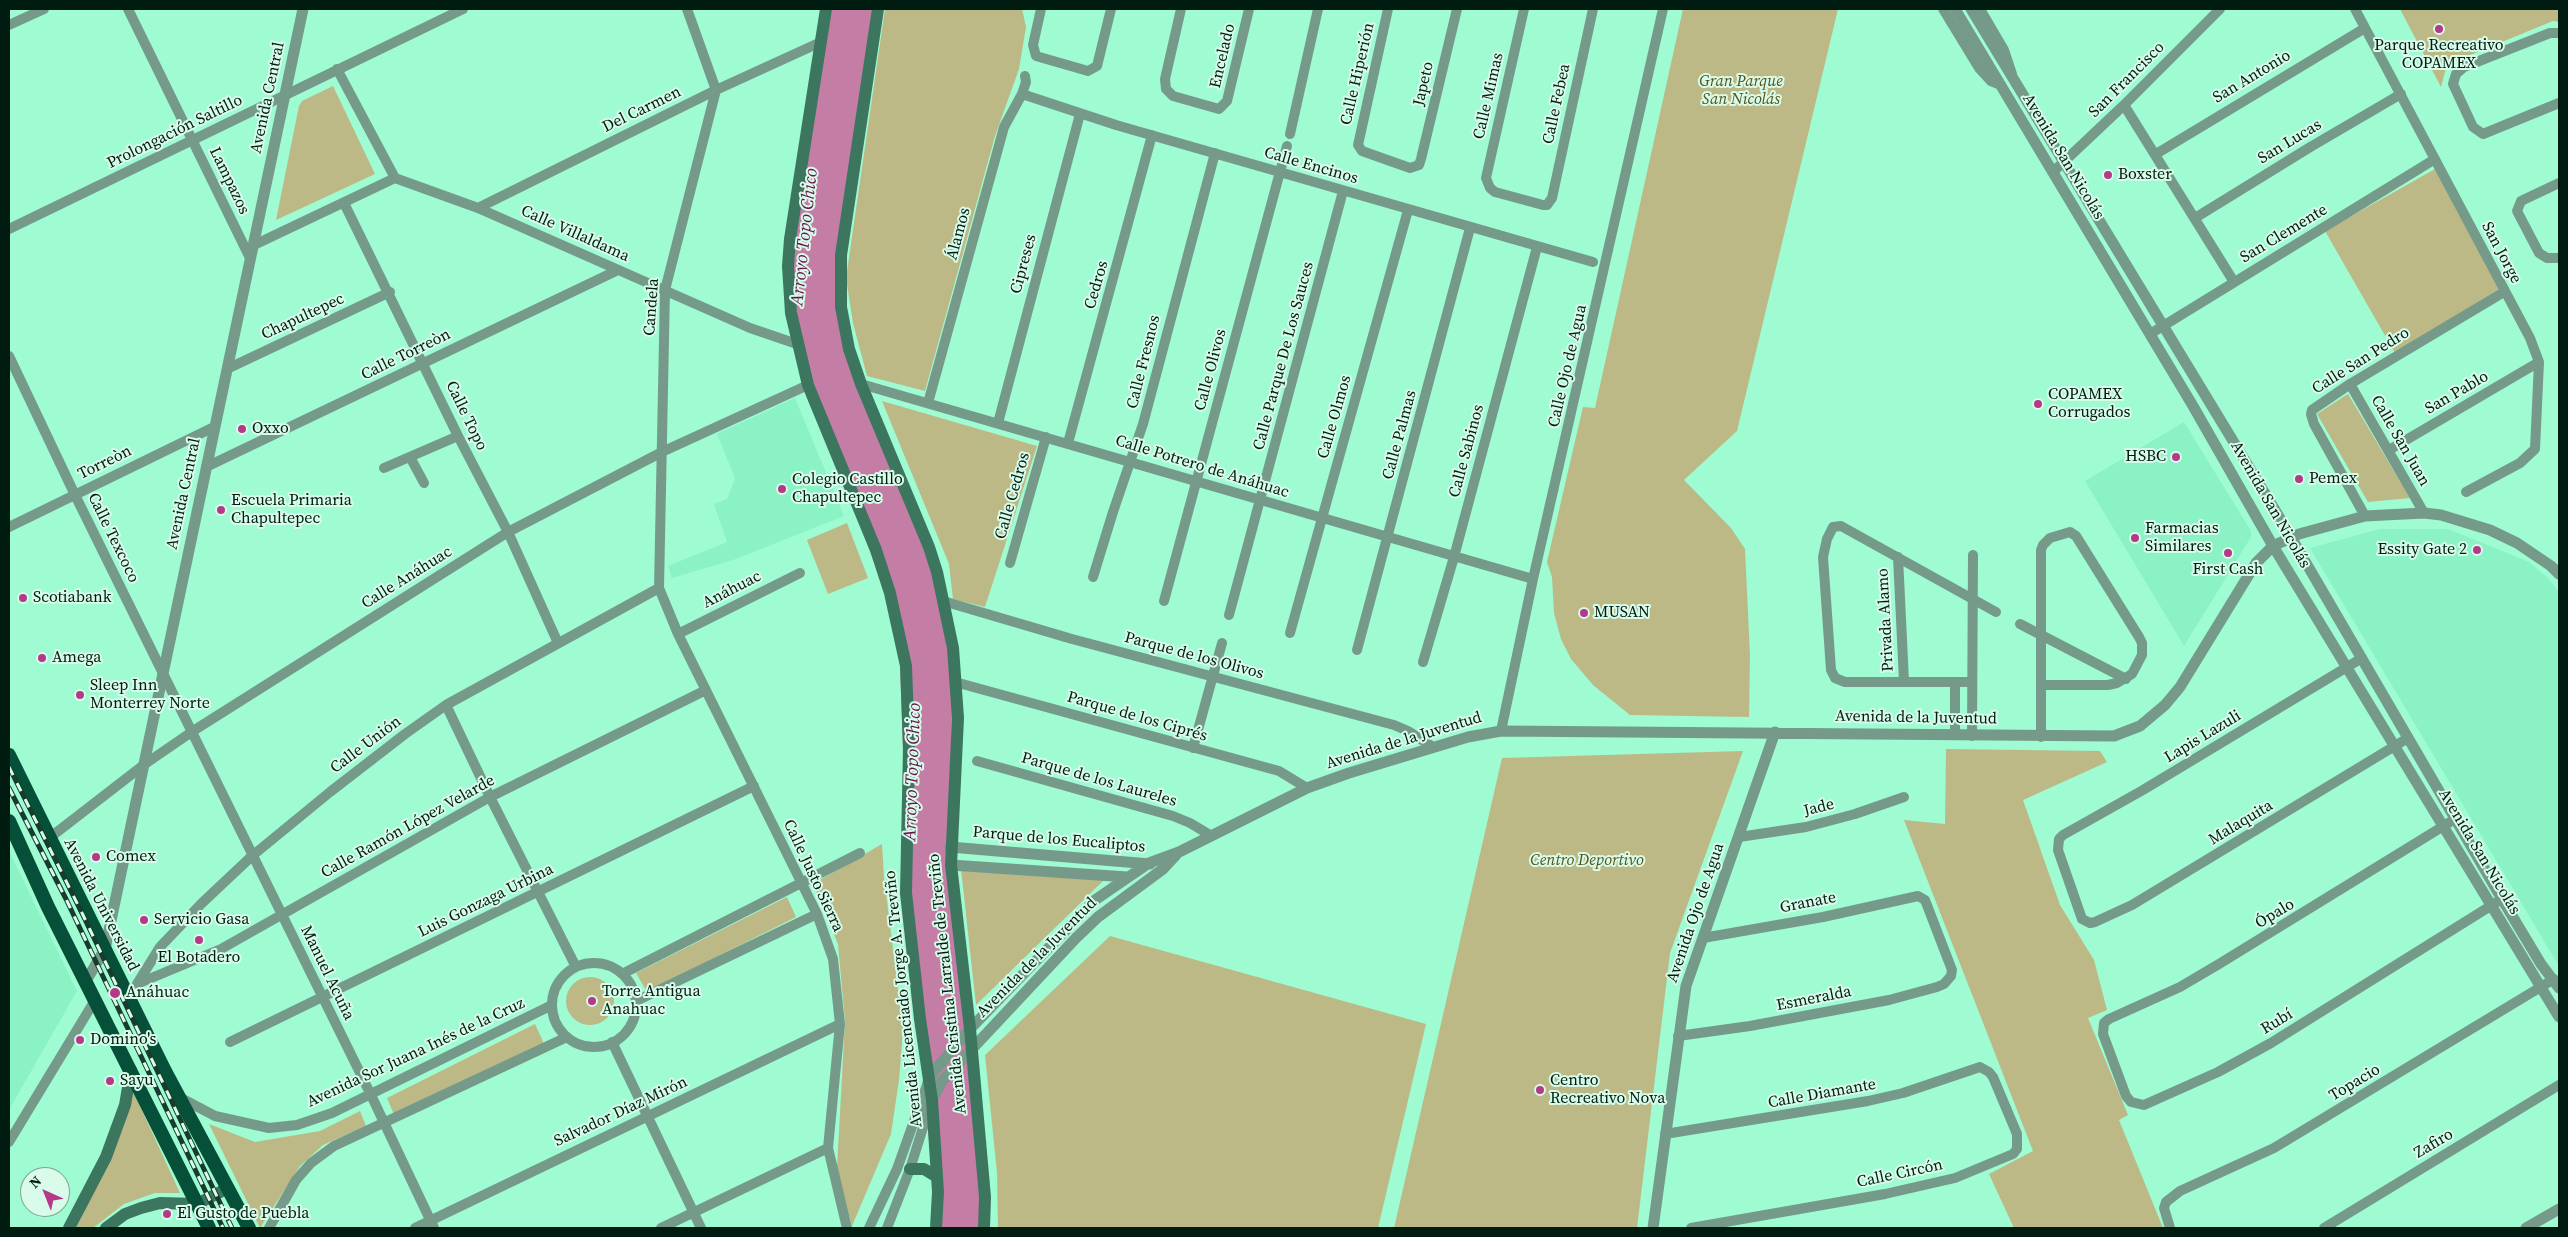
<!DOCTYPE html>
<meta charset="utf-8">
<style>
body{margin:0}
#map{position:relative;width:2568px;height:1237px;overflow:hidden;background:#9efbd2;font-family:"Source Serif 4",serif}
canvas{display:block}
.frame{position:absolute;inset:0;border:10px solid #001c11;pointer-events:none}
.north{position:absolute;left:20px;top:1167px;width:50px;height:50px;box-sizing:border-box;background:#d8fbea;border:1px solid #82a293;border-radius:50%;rotate:316deg;font-size:14px;font-weight:700;line-height:20px;text-align:center;color:#001c11}
.north::after{content:'';display:block;margin:auto;width:18px;height:22px;background:#b53989;clip-path:polygon(50% 0,100% 100%,50% 72%,0 100%)}
</style>
<div id="map">
<canvas width="2568" height="1237"></canvas>
<div class="frame"></div>
<div class="north">N</div>
</div>
<script>
const ctx = document.querySelector('canvas').getContext('2d');
ctx.lineJoin = 'round';
function paint(path, color) { ctx.fillStyle = color; ctx.fill(path, 'evenodd'); }
const poly = rows => new Path2D(rows.map(r => 'M' + r).join(''));
function stroke(path, color, width, dash) { ctx.strokeStyle = color; ctx.lineWidth = width; ctx.lineCap = dash ? 'butt' : 'round'; ctx.setLineDash(dash || []); ctx.stroke(path); }
function drawText(font, color, halo, rows, align = 'center') {
  ctx.font = font + ' "Source Serif 4",serif'; ctx.lineWidth = 4; ctx.setLineDash([]); ctx.textBaseline = 'middle'; ctx.strokeStyle = halo; ctx.fillStyle = color; for (const [text, x, y, turn = 0] of rows) {
    ctx.save(); ctx.translate(x, y); ctx.rotate((+turn || 0) * Math.PI / 180); ctx.textAlign = isNaN(turn) ? turn : align; if (halo) ctx.strokeText(text, 0, 0); ctx.fillText(text, 0, 0); ctx.restore();
  }
}
paint(poly([
 [795,398,844,516,736,559,672,578,668,566,727,542,714,504,727,499,735,478,717,434],
 [2184,422,2251,531,2251,537,2184,646,2085,481],
 [2380,529,2448,529,2529,562,2548,578,2559,592,2559,966,2310,548],
 [9,851,77,991,9,1110]
]), '#8bf2c6');
paint(poly([
 [885,9,1022,9,1026,27,1019,69,995,136,925,391,867,376,853,323,846,278],
 [1683,9,1838,9,1737,431,1684,480,1731,528,1745,549,1750,656,1749,717,1630,715,1593,685,1571,659,1561,639,1554,613,1552,577,1547,562,1583,407,1595,408],
 [2400,9,2559,9,2559,22,2553,21,2458,60,2446,68,2441,87],
 [333,86,375,174,276,220,299,106,302,101],
 [2435,169,2499,289,2395,353,2325,231],
 [2348,394,2410,498,2368,502,2317,414],
 [882,401,1037,446,985,607,953,599,949,564],
 [847,523,868,578,828,594,807,540],
 [1946,749,2100,751,2107,762,2023,800,2060,905,2094,960,2107,1010,2088,1018,2128,1115,2119,1120,2163,1228,2014,1228,1989,1174,2033,1151,1904,820,1945,824],
 [1743,751,1670,953,1637,1228,1394,1228,1502,758],
 [882,844,884,877,903,1029,899,1080,891,1134,852,1226,837,1168,845,1021,838,944,813,884],
 [961,869,1105,879,976,1005],
 [787,897,796,917,647,992,636,973],
 [1110,936,1426,1024,1378,1228,998,1228,997,1173,985,1055],
 '566 1001a24 24 0 1 1 48 0a24 24 0 1 1-48 0Z',
 [535,1024,545,1046,395,1117,387,1098],
 [133,1091,180,1193,155,1193,124,1204,93,1228,76,1228,123,1128],
 [360,1111,366,1126,323,1145,300,1166,260,1228,209,1124,255,1142,320,1131]
]), '#bcb987');
paint(poly([
 [826,9,878,9,843,243,843,326,914,509,953,648,950,847,984,1228,936,1228,906,846,899,630,801,363,790,239]
]), '#c47ea6');
stroke(poly([
 [128,9,250,258],
 [687,9,716,90,665,290,659,588,678,634,817,914,833,959,840,1024,828,1148,847,1228],
 [1041,9,1033,45,1036,56,1088,71,1097,66,1111,9],
 [1181,9,1165,79,1166,89,1173,96,1219,109,1227,101,1249,9],
 [1388,9,1358,145,1362,151,1410,168,1419,165,1421,159,1457,9],
 [1524,9,1486,178,1490,188,1495,192,1543,205,1547,205,1552,198,1593,9],
 [1943,9,1979,68,1991,81,2001,85],
 [1980,9,2004,50,2012,74],
 [2355,9,2530,338,2539,362,2535,449,2520,463,2466,492],
 [9,25,44,9],
 [2559,33,2550,33,2464,67,2456,74,2453,84,2473,127,2483,134,2559,103],
 [337,69,395,178,478,208,750,328,797,344],
 [1022,94,1116,125,1593,262],
 [2124,105,2234,282],
 [1290,134,1318,9],
 [2156,154,2365,28],
 [2053,172,2124,105,2220,9],
 [2559,183,2521,201,2517,211,2539,253,2547,258,2559,258],
 [344,203,458,436,508,532,558,643],
 [478,208,716,90,821,42],
 [2195,218,2312,146,2401,94],
 [9,229,463,9],
 [254,245,395,178],
 [2150,334,2435,159],
 [9,356,75,495,371,1095,434,1228],
 [229,368,390,292],
 [861,384,1533,579],
 [2350,384,2424,513],
 [928,403,998,149,1004,127,1022,94,1026,82,1025,76],
 [998,423,1080,114],
 [1068,443,1152,135],
 [2389,450,2539,362],
 [410,457,424,483],
 [206,467,618,270],
 [384,468,458,436],
 [2365,516,2314,424,2311,414,2312,410,2350,384,2504,292],
 [9,527,214,427],
 [1898,557,1904,681],
 [1010,563,1046,437],
 [1093,577,1113,512,1143,424,1215,153],
 [943,601,1072,639,1394,725,1408,731,1433,747],
 [1164,601,1287,146],
 [1229,615,1343,191],
 [2020,624,2126,679],
 [1290,633,1408,210],
 [678,634,800,573],
 [1357,650,1470,228],
 [2362,658,2143,790,2063,835,2059,839,2058,850,2082,919,2090,923,2095,922,2132,905,2408,738],
 [1423,662,1454,557,1537,247],
 [955,682,1279,771,1307,788],
 [1971,682,1845,682,1835,678,1831,670,1823,557,1827,539,1833,527,1841,526,1996,612],
 [446,705,490,797,576,967],
 [1501,731,1533,579,1663,9],
 [1955,735,1955,682],
 [1972,736,1973,555],
 [2041,737,2041,550,2043,545,2050,538,2070,532,2076,536,2139,637,2142,643,2142,655,2132,674,2117,683,2108,685,2043,685],
 [1193,748,1222,643],
 [977,761,1173,816,1190,823,1210,835],
 [2455,819,2219,964,2180,987,2109,1019,2104,1023,2103,1034,2126,1096,2131,1102,2144,1105,2218,1072,2271,1043,2497,902],
 [1739,837,1806,827,1855,814,1904,797],
 [48,839,145,764,193,731,508,532,664,451,808,385],
 '552 1005a42 42 0 1 1 84 0a42 42 0 1 1-84 0Z',
 [622,974,860,853],
 [137,984,160,947,202,903,252,856,330,792,405,734,446,705,659,588],
 [137,984,221,949,490,797,706,690],
 [636,1001,817,914],
 [1678,1036,1750,1026,1889,1000,1937,987,1944,984,1951,976,1952,970,1925,900,1918,896,1823,917,1703,938],
 [230,1042,754,786],
 [612,1042,701,1228],
 [179,1097,215,1116,269,1128,297,1125,332,1113,552,1005],
 [1665,1134,1868,1101,1903,1093,1980,1067,1989,1072,1993,1077,2017,1134,2017,1149,2013,1154,1955,1178,1885,1194,1691,1228],
 [9,1142,95,1000],
 [269,1228,296,1180,311,1163,334,1146,567,1037],
 [415,1228,840,1024],
 [661,1228,828,1148],
 [869,1228,897,1169,928,1082],
 [887,1228,910,1169,931,1102],
 [2170,1228,2164,1208,2166,1202,2180,1191,2274,1148,2554,979],
 [2324,1228,2559,1085]
]), '#769a8a', 10);
stroke(poly([
 [1955,9,2193,406,2273,546,2559,1017],
 [1971,9,2281,520,2502,899,2541,964,2559,988],
 [950,847,1150,864],
 [951,865,1127,877],
 [86,981,105,949,303,9],
 [928,1082,935,1070,970,1029,1095,900,1149,863,1179,852,1307,788,1349,773,1468,737,1501,731,2114,736,2140,726,2165,705,2180,687,2256,563,2273,546,2299,534,2365,516,2424,513,2441,515,2490,530,2517,543,2551,566,2559,574],
 [932,1100,942,1081,1076,938,1098,917,1163,869,1176,855],
 [1653,1228,1686,986,1775,732],
 [2526,1228,2559,1209]
]), '#769a8a', 11);
stroke(poly([
 [826,9,790,239,788,266,791,313,808,385,876,550,890,593,906,666,909,748,906,893,920,1019,932,1100,938,1192,936,1228],
 [878,9,841,255,841,307,849,349,861,384,929,547,937,572,953,648,958,718,951,865,970,1029,985,1197,984,1228],
 [910,1169,924,1169,937,1177],
 [69,1228,106,1157,125,1105,131,1070],
 [106,1228,125,1214,141,1208,160,1203,197,1204,228,1188]
]), '#3d765f', 12);
stroke(poly([
 [9,755,165,1071,249,1228],
 [9,821,48,907,209,1228]
]), '#064f38', 14);
const rail = poly([
 [9,767,83,915,232,1228],
 [9,788,66,899,223,1228]
]);
stroke(rail, '#173c2d', 5);
stroke(rail, '#d8fbea', 3, [9]);
for (const [x, y, r, color] of [
 [2439,29,5,"#b53989"],
 [2108,175,5,"#b53989"],
 [2038,404,5,"#b53989"],
 [242,429,5,"#b53989"],
 [2176,457,5,"#b53989"],
 [2299,479,5,"#b53989"],
 [782,489,5,"#b53989"],
 [221,510,5,"#b53989"],
 [2135,538,5,"#b53989"],
 [2477,550,5,"#b53989"],
 [2228,553,5,"#b53989"],
 [23,598,5,"#b53989"],
 [1584,613,5,"#b53989"],
 [42,658,5,"#b53989"],
 [80,695,5,"#b53989"],
 [96,857,5,"#b53989"],
 [144,920,5,"#b53989"],
 [199,940,5,"#b53989"],
 [115,993,6,"#b53989"],
 [592,1001,5,"#b53989"],
 [80,1040,5,"#b53989"],
 [110,1081,5,"#b53989"],
 [1540,1090,5,"#b53989"],
 [167,1214,5,"#b53989"]
]) { const dot = new Path2D(); dot.arc(x, y, r, 0, 2 * Math.PI); ctx.fillStyle = color; ctx.fill(dot); stroke(dot, '#d8fbea', 2); }
drawText('16px', '#001c11', '#d8fbea', [
 ["Parque Recreativo",2439,46,"center"],
 ["COPAMEX",2439,64,"center"],
 ["Boxster",2118,175],
 ["COPAMEX",2048,395],
 ["Corrugados",2048,413],
 ["Oxxo",252,429],
 ["HSBC",2166,457,"right"],
 ["Pemex",2309,479],
 ["Colegio Castillo",792,480],
 ["Chapultepec",792,498],
 ["Escuela Primaria",231,501],
 ["Chapultepec",231,519],
 ["Farmacias",2145,529],
 ["Similares",2145,547],
 ["Essity Gate 2",2467,550,"right"],
 ["First Cash",2228,570,"center"],
 ["Scotiabank",33,598],
 ["MUSAN",1594,613],
 ["Amega",52,658],
 ["Sleep Inn",90,686],
 ["Monterrey Norte",90,704],
 ["Comex",106,857],
 ["Servicio Gasa",154,920],
 ["El Botadero",199,958,"center"],
 ["Torre Antigua",602,992],
 ["Anahuac",602,1010],
 ["Anáhuac",126,993],
 ["Domino's",90,1040],
 ["Sayu",120,1081],
 ["Centro",1550,1081],
 ["Recreativo Nova",1550,1099],
 ["El Gusto de Puebla",177,1214]
], 'left');
drawText('16px', '#001c11', '#d8fbea', [
 ["Encelado",1223,56,-77],
 ["Calle Hiperión",1358,74,-77],
 ["San Antonio",2252,77,-31],
 ["San Francisco",2127,80,-45],
 ["Japeto",1424,84,-77],
 ["Calle Mimas",1489,96,-77],
 ["Avenida Central",268,98,-78],
 ["Calle Febea",1557,104,-78],
 ["Del Carmen",642,110,-26],
 ["Prolongación Saltillo",175,132,-26],
 ["San Lucas",2290,142,-31],
 ["Avenida San Nicolás",2063,157,59],
 ["Calle Encinos",1311,166,16],
 ["Lampazos",229,181,64],
 ["Calle Villaldama",575,234,24],
 ["Álamos",959,234,-75],
 ["San Clemente",2284,234,-31],
 ["San Jorge",2501,253,62],
 ["Cipreses",1024,264,-75],
 ["Cedros",1097,285,-74],
 ["Candela",652,307,-86],
 ["Chapultepec",303,317,-25],
 ["Calle Torreòn",406,355,-26],
 ["Calle Parque De Los Sauces",1284,356,-75],
 ["Calle San Pedro",2361,361,-32],
 ["Calle Fresnos",1144,362,-76],
 ["Calle Ojo de Agua",1568,366,-77],
 ["Calle Olivos",1211,370,-75],
 ["San Pablo",2457,393,-30],
 ["Calle Topo",466,416,64],
 ["Calle Olmos",1335,417,-74],
 ["Calle Palmas",1400,435,-75],
 ["Calle San Juan",2400,441,60],
 ["Calle Sabinos",1467,451,-75],
 ["Torreòn",105,463,-26],
 ["Calle Potrero de Anáhuac",1202,467,17],
 ["Avenida Central",184,494,-78],
 ["Calle Cedros",1013,496,-74],
 ["Avenida San Nicolás",2270,505,60],
 ["Calle Texcoco",113,538,64],
 ["Calle Anáhuac",407,578,-32],
 ["Anáhuac",732,590,-27],
 ["Privada Alamo",1886,620,-93],
 ["Parque de los Olivos",1194,656,15],
 ["Parque de los Ciprés",1137,717,16],
 ["Avenida de la Juventud",1916,718,1],
 ["Lapis Lazuli",2203,737,-31],
 ["Avenida de la Juventud",1404,741,-17],
 ["Calle Unión",366,745,-37],
 ["Parque de los Laureles",1099,780,16],
 ["Jade",1819,808,-14],
 ["Malaquita",2241,823,-31],
 ["Calle Ramón López Velarde",408,827,-29],
 ["Parque de los Eucaliptos",1059,840,5],
 ["Avenida San Nicolás",2479,852,59],
 ["Calle Justo Sierra",813,876,65],
 ["Luis Gonzaga Urbina",486,901,-26],
 ["Granate",1808,903,-11],
 ["Avenida Universidad",101,905,63],
 ["Avenida Ojo de Agua",1696,913,-71],
 ["Ópalo",2275,914,-31],
 ["Avenida de la Juventud",1037,958,-45],
 ["Manuel Acuña",327,973,64],
 ["Avenida Cristina Larralde de Treviño",948,984,-96],
 ["Avenida Licenciado Jorge A. Treviño",904,999,-96],
 ["Esmeralda",1814,999,-11],
 ["Rubí",2277,1022,-31],
 ["Avenida Sor Juana Inés de la Cruz",416,1053,-25],
 ["Topacio",2355,1083,-31],
 ["Calle Diamante",1822,1094,-10],
 ["Salvador Díaz Mirón",621,1112,-25],
 ["Zafiro",2434,1144,-31],
 ["Calle Circón",1900,1174,-12]
]);
drawText('italic 16px', '#575217', '#d8fbea', [
 ["Gran Parque",1741,82],
 ["San Nicolás",1741,100],
 ["Centro Deportivo",1587,861]
]);
drawText('italic 18px', '#68154d', '#d8fbea', [
 ["Arroyo Topo Chico",805,237,-84],
 ["Arroyo Topo Chico",913,772,-88]
]);
</script>
